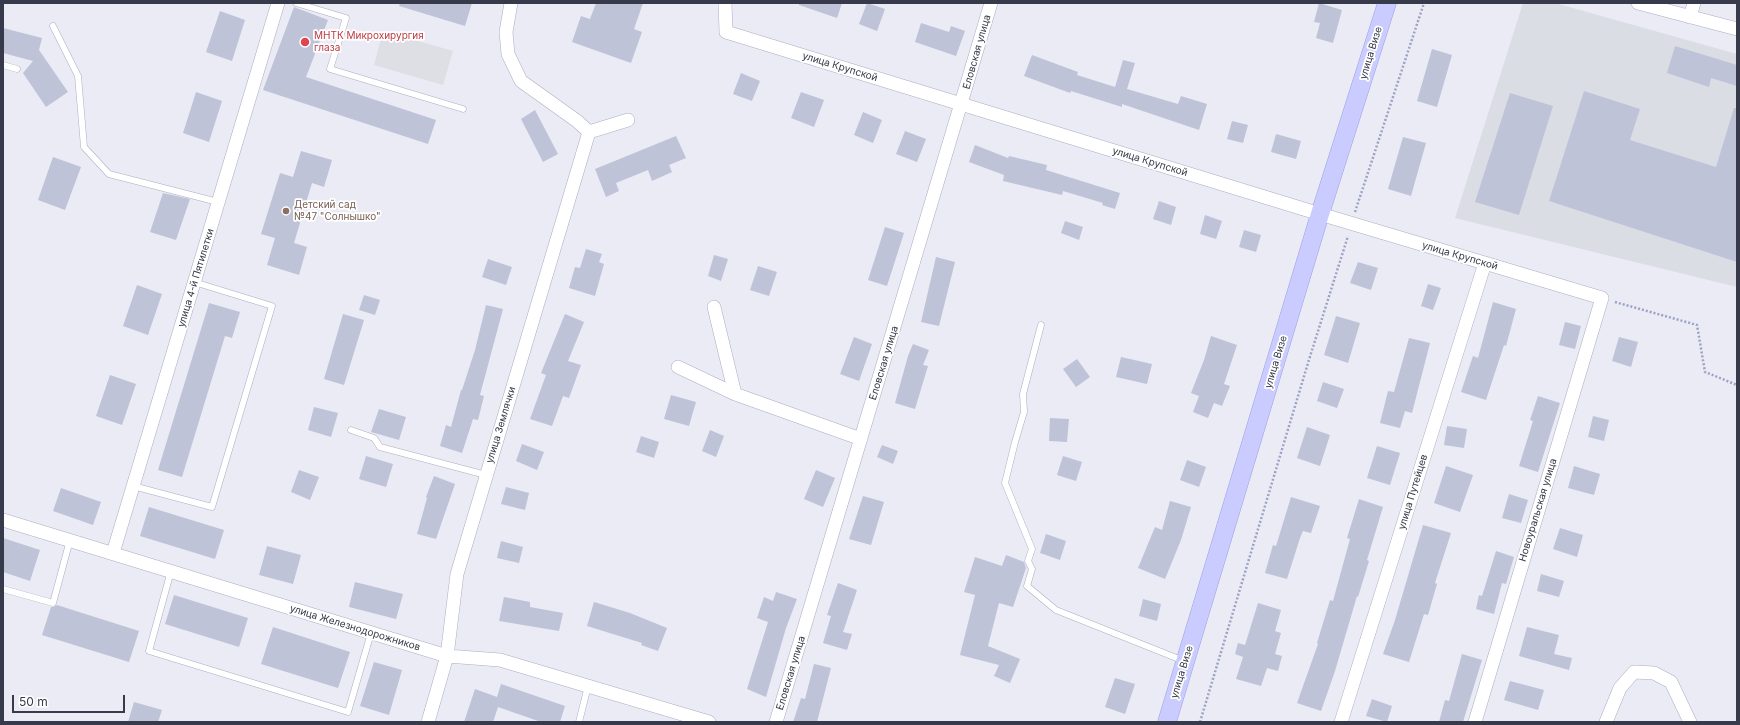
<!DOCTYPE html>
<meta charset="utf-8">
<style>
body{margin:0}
#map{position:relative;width:1740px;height:725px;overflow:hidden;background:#eaebf5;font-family:Inter,sans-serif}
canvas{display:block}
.frame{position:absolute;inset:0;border:4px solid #373a4a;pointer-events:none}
.scale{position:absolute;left:12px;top:695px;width:113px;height:18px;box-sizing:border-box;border:2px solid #373a4a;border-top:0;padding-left:5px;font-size:12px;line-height:14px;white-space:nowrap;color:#373a4a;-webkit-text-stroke:3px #fff;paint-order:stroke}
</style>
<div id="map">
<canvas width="1740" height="725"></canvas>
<div class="frame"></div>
<div class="scale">50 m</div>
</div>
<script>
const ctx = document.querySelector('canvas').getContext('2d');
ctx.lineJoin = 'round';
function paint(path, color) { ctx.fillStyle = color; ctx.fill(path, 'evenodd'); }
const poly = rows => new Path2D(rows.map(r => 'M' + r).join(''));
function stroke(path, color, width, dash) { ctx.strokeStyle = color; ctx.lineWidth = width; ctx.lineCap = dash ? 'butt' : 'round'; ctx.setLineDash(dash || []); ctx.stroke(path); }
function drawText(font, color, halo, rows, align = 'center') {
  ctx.font = font + ' Inter,sans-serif'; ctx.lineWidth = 3.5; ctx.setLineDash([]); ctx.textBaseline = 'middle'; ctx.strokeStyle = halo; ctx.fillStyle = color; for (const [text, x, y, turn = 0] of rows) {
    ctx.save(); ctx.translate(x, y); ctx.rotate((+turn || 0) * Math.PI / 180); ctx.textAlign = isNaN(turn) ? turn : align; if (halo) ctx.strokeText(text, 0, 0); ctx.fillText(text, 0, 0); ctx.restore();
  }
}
paint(poly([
 [1523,3,1555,3,1737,54,1737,287,1455,218]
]), '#dbdde5');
paint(poly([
 [383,31,453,51,443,85,374,65]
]), '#dedfe4');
paint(poly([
 [400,3,472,3,465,26,399,6],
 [596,3,643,3,634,29,642,32,631,63,572,42,581,16,590,19],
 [799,3,842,3,837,18,799,5],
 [867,3,885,9,877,31,859,24],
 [1319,3,1342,10,1333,43,1316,38,1320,23,1314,22],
 [294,7,328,20,306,77,436,120,428,144,263,90],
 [220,11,245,20,232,61,206,52],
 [921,23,949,32,951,26,965,31,956,56,915,42],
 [3,28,42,38,39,50,68,92,46,107,23,73,33,61,3,53],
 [1675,46,1737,65,1737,86,1711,78,1709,87,1667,73],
 [1432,49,1452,55,1437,107,1417,101],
 [1032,55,1078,72,1077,75,1115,87,1123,60,1135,63,1127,89,1178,104,1181,96,1207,104,1199,130,1122,104,1122,107,1071,91,1070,93,1024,76],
 [741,73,760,81,752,101,733,94],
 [1584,91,1640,109,1630,140,1716,167,1734,108,1737,108,1737,262,1549,201],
 [196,92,222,101,209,142,183,133],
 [801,92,824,100,814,127,791,118],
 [1510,93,1553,106,1519,215,1475,202],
 [535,110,558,154,543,162,521,119],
 [863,112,882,120,873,143,854,135],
 [1232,121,1248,125,1243,143,1227,139],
 [905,131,926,139,917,162,896,154],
 [1276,134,1301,141,1296,159,1271,152],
 [676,136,686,158,669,165,672,172,652,181,648,170,616,183,619,191,606,197,595,169],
 [1403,137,1426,143,1411,196,1388,189],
 [975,145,1008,158,1009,156,1047,165,1046,170,1120,193,1115,209,1102,205,1103,203,1063,191,1062,195,1003,181,1004,175,969,162],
 [301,151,332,160,324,187,312,183,294,243,307,247,299,275,267,265,275,238,261,234,280,173,293,177],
 [53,157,81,167,65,210,38,200],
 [163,193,190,199,176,240,150,232],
 [1159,201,1176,207,1171,225,1153,219],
 [1205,215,1222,221,1216,239,1200,234],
 [1065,221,1083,227,1079,240,1061,233],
 [885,227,904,233,887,286,868,280],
 [1244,230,1261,235,1256,252,1239,247],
 [586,249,602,254,599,262,604,264,595,296,569,288,575,267,580,268],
 [714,255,728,259,721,281,708,276],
 [936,257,955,262,939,326,921,322],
 [488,259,512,267,506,285,482,277],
 [1358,262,1378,268,1371,290,1350,283],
 [758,266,777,272,769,296,750,290],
 [1428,284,1441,288,1433,310,1421,306],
 [137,285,162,294,148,335,123,326],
 [364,295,380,300,375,315,359,310],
 [1493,302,1516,309,1506,346,1504,345,1486,400,1461,392,1473,356,1478,358],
 [209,303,240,312,232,338,225,336,182,477,158,470],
 [486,305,503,309,480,395,484,396,478,420,473,419,462,453,440,446,446,425,451,427,461,390,462,390,475,350],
 [343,314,364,320,344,385,324,379],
 [565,314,584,322,568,361,581,365,569,398,563,396,552,426,530,419,546,375,541,373],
 [1336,316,1360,323,1348,363,1324,355],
 [1565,322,1581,326,1575,349,1559,345],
 [1211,336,1237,345,1224,384,1230,386,1222,406,1214,403,1208,418,1193,412,1199,396,1191,393,1204,360],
 [854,337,872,344,859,381,840,374],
 [1619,337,1638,342,1631,367,1612,361],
 [1409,338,1430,343,1412,413,1405,411,1400,428,1380,423,1388,391,1394,392],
 [913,344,929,350,923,365,928,366,915,409,895,403,908,356],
 [1121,357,1152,364,1147,384,1116,377],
 [1077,359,1090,377,1076,387,1063,369],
 [110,375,136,384,122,425,96,416],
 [1323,382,1344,389,1337,408,1317,401],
 [671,395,696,402,689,426,664,419],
 [1538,396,1560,403,1538,472,1519,466,1533,421,1530,420],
 [314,407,338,413,331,437,308,430],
 [379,409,406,417,399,440,371,432],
 [1593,416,1609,420,1604,441,1588,437],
 [1050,418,1069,419,1067,442,1049,441],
 [1447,426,1467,429,1464,448,1444,445],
 [1307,427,1330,435,1320,466,1297,458],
 [710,430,724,436,716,457,702,451],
 [641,436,659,442,654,458,636,452],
 [522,444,544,452,537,470,516,461],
 [882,445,898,451,893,464,877,457],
 [1377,446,1400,453,1390,485,1367,478],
 [366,456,393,464,386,487,359,479],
 [1063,456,1082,462,1076,481,1057,475],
 [1187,460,1206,467,1199,487,1180,480],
 [1446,466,1473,475,1460,512,1434,503],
 [1574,466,1600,474,1594,495,1568,488],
 [299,470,319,477,310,500,291,492],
 [816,470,835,478,823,507,804,499],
 [434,476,455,484,436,539,417,534,427,498,426,497],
 [506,487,529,493,525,510,501,504],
 [61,488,101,502,93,525,53,511],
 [1509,494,1528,500,1521,523,1502,518],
 [863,496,884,502,871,545,849,539],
 [1291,497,1320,506,1311,533,1303,531,1300,538,1287,579,1265,573,1273,545,1276,546],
 [1359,499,1383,507,1367,560,1369,561,1358,597,1357,596,1335,671,1321,711,1297,703,1318,644,1317,643,1330,600,1333,601,1350,539,1347,538],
 [1170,501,1191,507,1181,540,1165,579,1138,568,1155,527,1162,530],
 [149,507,224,530,215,559,140,536],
 [1423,525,1451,533,1435,583,1437,584,1428,615,1424,614,1409,662,1383,654,1395,620],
 [1560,528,1583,535,1577,557,1553,549],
 [1046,534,1066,541,1060,560,1040,553],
 [3,538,40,550,30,581,3,572],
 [501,541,523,547,519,563,497,558],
 [267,546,301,555,293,584,259,575],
 [1496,551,1514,557,1506,584,1502,583,1494,614,1476,609,1479,595,1482,596],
 [1006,555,1024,562,1026,568,1013,607,999,603,988,646,1020,659,1010,683,994,676,999,665,960,655,975,595,964,592,975,557,1002,566],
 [1541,574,1564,581,1559,597,1537,591],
 [355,582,403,594,396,619,349,607],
 [838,583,857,590,843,632,852,634,847,650,823,643,831,616,827,615],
 [776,592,797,599,786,628,766,697,747,689,768,622,757,618,764,597,773,601],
 [174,595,248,618,239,647,165,624],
 [504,597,530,602,530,607,563,613,559,631,499,621],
 [1143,599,1161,604,1157,621,1139,616],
 [594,602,630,613,667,628,658,651,641,645,642,643,587,626],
 [1258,603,1281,610,1275,631,1281,633,1275,654,1282,656,1278,671,1267,668,1261,686,1236,679,1243,657,1235,654,1238,643,1245,645],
 [57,605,139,631,129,662,42,635,51,607,54,607],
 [273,627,350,652,338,688,261,664],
 [1527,627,1559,635,1554,654,1572,658,1569,670,1519,656],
 [1462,654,1482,660,1463,722,1439,722,1445,700,1449,701],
 [374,662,402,670,389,715,360,706],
 [814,664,831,668,817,722,793,722,801,698,805,699],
 [1115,678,1135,684,1125,714,1105,707],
 [1510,681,1544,690,1538,710,1504,700],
 [501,684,565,706,560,722,541,722,498,707,493,722,464,722,475,689,497,697],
 [1372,699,1392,706,1387,722,1366,716],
 [134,702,162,710,158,722,128,722]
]), '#bec3d8');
const lane = poly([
 [296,3,346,18,330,69,463,109],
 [53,26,78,76,84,147,109,174,218,202],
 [3,65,17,69],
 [1041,325,1023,394,1024,412,1015,442,1005,483,1032,549,1028,561,1032,569,1027,586,1056,610,1184,661],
 [351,430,374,438,380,447,486,475],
 [133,486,212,507,272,306,194,282],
 [171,571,149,651,348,712,371,633],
 [3,589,53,603,70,540],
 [579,722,588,686]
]);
const street = poly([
 [511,3,506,32,508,54,521,81,577,121,589,132,628,120],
 [725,3,726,32,1320,214,1602,298,1475,722],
 [1638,3,1737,29],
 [1690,17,1694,3],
 [714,307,735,394,861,439],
 [678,367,735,394],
 [3,520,447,656,500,660,709,722],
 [113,553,278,3],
 [428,722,447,656,457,574,589,132],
 [776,722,991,3],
 [1341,722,1485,263],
 [1606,722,1620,688,1634,672,1654,673,1671,682,1690,722]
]);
const secondary = poly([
 [1167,722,1320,214,1387,3]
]);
stroke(lane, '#abaec2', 7);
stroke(street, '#abaec2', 14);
stroke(secondary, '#9da1e1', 19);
stroke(poly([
 [1355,212,1424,3],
 [1615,302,1697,325,1705,372,1737,385],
 [1200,722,1308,363,1348,236]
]), '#9ca2c4', 2.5, [2, 2]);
stroke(lane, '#fff', 6);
stroke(street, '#fff', 13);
stroke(secondary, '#caccff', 18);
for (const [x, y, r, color] of [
 [305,42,5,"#e0444e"],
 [286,211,4,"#8d6e63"]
]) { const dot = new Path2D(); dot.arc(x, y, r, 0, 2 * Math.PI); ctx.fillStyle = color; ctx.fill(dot); stroke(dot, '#fff', 1.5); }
drawText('10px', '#be3a42', '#fff', [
 ["МНТК Микрохирургия",314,36],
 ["глаза",314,48]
], 'left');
drawText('10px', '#373a4a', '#fff', [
 ["Еловская улица",977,52,-74],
 ["улица Визе",1371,53,-73],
 ["улица Крупской",840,67,17],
 ["улица Крупской",1150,162,17],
 ["улица Крупской",1460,256,16],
 ["улица 4-й Пятилетки",196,278,-73],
 ["улица Визе",1276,362,-73],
 ["Еловская улица",884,363,-73],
 ["улица Землячки",501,425,-73],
 ["улица Путейцев",1413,492,-73],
 ["Новоуральская улица",1538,510,-73],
 ["улица Железнодорожников",355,628,17],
 ["улица Визе",1182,672,-73],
 ["Еловская улица",791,673,-73]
]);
drawText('10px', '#785e54', '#fff', [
 ["Детский сад",294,205],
 ["№47 \"Солнышко\"",294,217]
], 'left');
</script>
